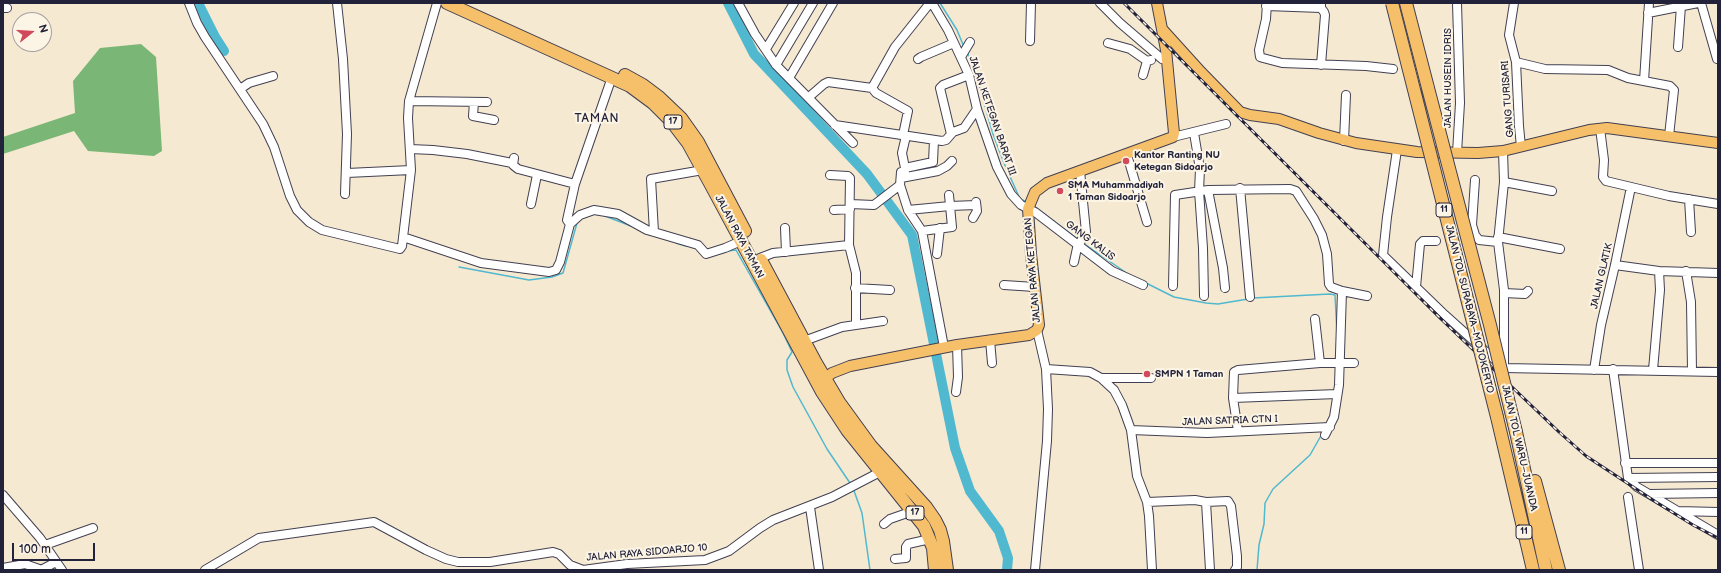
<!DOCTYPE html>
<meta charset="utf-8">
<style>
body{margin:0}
#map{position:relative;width:1721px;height:573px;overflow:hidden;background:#f6e9d1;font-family:"Balsamiq Sans",sans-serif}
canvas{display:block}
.frame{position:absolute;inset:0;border:4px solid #22223b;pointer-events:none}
.north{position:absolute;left:12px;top:12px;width:40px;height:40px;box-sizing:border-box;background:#fcf5e5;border:1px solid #a5a1a1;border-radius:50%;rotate:73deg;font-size:11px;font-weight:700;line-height:16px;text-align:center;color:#22223b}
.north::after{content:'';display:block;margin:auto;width:14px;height:18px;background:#d1495b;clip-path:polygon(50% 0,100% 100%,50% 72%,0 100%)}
.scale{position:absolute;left:12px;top:543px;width:83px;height:18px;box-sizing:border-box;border:2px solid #22223b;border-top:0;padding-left:5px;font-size:12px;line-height:14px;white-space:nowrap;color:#22223b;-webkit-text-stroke:3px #fcf5e5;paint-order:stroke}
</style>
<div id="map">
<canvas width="1721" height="573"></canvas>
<div class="frame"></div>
<div class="north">N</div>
<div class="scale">100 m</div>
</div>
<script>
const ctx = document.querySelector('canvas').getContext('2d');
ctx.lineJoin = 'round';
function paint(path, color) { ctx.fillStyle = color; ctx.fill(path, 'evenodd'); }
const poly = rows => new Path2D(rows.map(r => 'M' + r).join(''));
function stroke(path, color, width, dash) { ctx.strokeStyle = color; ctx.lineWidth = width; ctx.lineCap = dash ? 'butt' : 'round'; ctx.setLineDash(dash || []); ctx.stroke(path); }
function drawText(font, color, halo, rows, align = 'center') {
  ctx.font = font + ' "Balsamiq Sans",sans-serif'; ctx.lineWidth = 4; ctx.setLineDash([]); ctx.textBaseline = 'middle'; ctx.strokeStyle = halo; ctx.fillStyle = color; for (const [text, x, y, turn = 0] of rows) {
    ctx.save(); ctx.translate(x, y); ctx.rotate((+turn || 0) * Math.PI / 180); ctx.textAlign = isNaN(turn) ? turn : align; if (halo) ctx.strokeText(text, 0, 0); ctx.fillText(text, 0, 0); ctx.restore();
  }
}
paint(poly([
 [141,44,156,57,162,151,154,156,88,151,74,131,3,154,3,137,75,113,73,81,100,48]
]), '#7ab675');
stroke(poly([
 [940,3,957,30,964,47],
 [967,52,975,71,993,134,1004,163,1020,199,1027,202],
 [1034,206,1079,240],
 [605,216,631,226],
 [676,243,686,246],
 [1083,243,1128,274],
 [727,251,736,250,783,333,792,352,787,360,787,370,793,387,827,449,850,483],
 [459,267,529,280,552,277,563,273,577,223],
 [1146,283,1174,297,1206,303,1218,304,1248,299],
 [1253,298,1330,294,1335,295,1337,333],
 [853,488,862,513,870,570],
 [1257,570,1259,545,1264,524,1265,503,1273,489,1310,455,1322,434]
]), '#50b8cf', 1.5);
stroke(poly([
 [198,3,215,37,224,51],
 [728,3,754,54,867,174,912,235,955,448,970,491,999,531,1008,558,1007,570]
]), '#50b8cf', 10);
const minor = poly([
 [189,3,197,23,205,37,263,124,274,147,290,196,297,210,309,222,322,230,400,249,402,246,411,170,408,118,409,101,437,3],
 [337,3,343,59,347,134,345,194],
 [738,3,755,34,776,65,853,143],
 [932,3,948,30,969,75,977,109,997,167,1011,194,1021,205,1035,212,1112,271,1143,285],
 [1100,3,1120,23,1162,59],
 [1267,3,1266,19,1259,50,1260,57,1263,58,1282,63,1366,66,1393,69],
 [1321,3,1321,8,1324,12,1325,15,1321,65],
 [1514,3,1509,35,1516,62,1519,126,1521,147],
 [1701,3,1717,59],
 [1266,6,1321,8],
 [3,8,7,8],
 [1648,13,1698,3],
 [1030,41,1031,3],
 [1108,43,1130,49,1147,61],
 [1678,47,1681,6],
 [766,49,794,3],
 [961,57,970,42],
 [918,59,921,57,954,43],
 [1516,62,1545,69,1608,70,1628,78,1670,86,1674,90,1669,136],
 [776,65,813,3],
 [1143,75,1147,61,1151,60],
 [789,78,833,3],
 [1644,81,1649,3],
 [240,89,249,83,273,76],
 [809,97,824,84,828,82,872,88],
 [409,101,487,102],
 [474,102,473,116,494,120],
 [835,125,942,141,946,140,953,132,964,128,977,109],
 [1600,128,1604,160,1603,177,1606,181,1669,196,1718,204],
 [1194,133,1200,169,1199,191,1203,248,1204,296],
 [951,134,940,88,943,85,969,75],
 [903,135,908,111,876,93,872,88,895,47,930,3],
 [1173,137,1226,124],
 [934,140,933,162,905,168,905,171,901,172,900,185,908,210,922,231,944,347],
 [1344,141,1346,95],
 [410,149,433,150,467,154,512,163],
 [1397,150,1387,217,1383,255,1445,315,1504,368,1718,372],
 [1503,151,1504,182,1498,242,1504,290,1504,365],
 [1457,153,1460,103,1457,3],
 [1127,155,1147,222],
 [514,158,513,165,518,169,575,184],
 [905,168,902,153,906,136],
 [347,173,411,170],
 [830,175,848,176,850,178,849,245,856,273,856,324],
 [901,178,938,171,947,166,952,161],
 [1475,180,1472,225,1475,235,1479,240,1498,242],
 [1504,182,1552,191],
 [1240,188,1250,297],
 [1208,190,1223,268,1225,288],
 [949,195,952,227],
 [1689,199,1691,232],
 [531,204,537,175],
 [850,204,874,205,900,185],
 [834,210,850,209],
 [908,210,950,206,976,205],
 [973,218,977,211,976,202],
 [570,224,567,220,575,184,612,77],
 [785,228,786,252],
 [922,231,952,227],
 [654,232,651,179,703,170],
 [403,237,481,263,549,272,556,270,560,262,570,224,580,215,594,210,618,214,647,230,698,245,706,254,725,248,741,241],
 [1498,237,1560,249],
 [937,254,940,228],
 [760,258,773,253,849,245],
 [1074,262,1077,248,1086,232,1080,171],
 [1615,265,1659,271,1718,273],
 [1686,271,1691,302,1692,371],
 [1004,285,1035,287],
 [1173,286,1175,195,1208,190,1290,189,1296,191,1314,219,1322,235,1327,254,1329,284,1331,287,1342,291,1367,296],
 [1416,287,1420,244,1423,241,1436,241],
 [855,288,890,290],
 [1504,293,1525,294,1528,291],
 [1315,319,1320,363],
 [990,340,992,363],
 [804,341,842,327,883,321],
 [1046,369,1090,372,1101,378,1114,390,1122,405,1131,430,1137,476,1147,502,1149,516,1152,570],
 [1613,369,1628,478,1637,487,1649,494,1718,535],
 [1594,370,1601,325,1615,265,1631,187],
 [1653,370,1660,290,1659,271],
 [1101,378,1151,378],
 [956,392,958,377,957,345],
 [1233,398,1337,394],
 [1131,430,1207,433,1330,427],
 [1238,431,1233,398,1234,372,1238,370,1320,363,1354,363],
 [1325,435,1334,417,1339,385,1342,291],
 [1625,463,1718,463],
 [1628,478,1718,477],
 [1649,494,1718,493],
 [3,495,40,538,62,570],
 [1628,497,1639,570],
 [1147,502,1195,500,1206,502,1228,501,1231,506,1237,556,1237,567,1235,570],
 [1206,502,1210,570],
 [810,507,819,570],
 [1678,511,1718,512],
 [884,524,890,519,913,511],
 [45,545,93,528],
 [895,559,906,558,906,547,908,544,930,539],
 [3,568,25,564,42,570],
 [41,570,56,562],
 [205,570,259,538,374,522,426,550,446,559,458,562,490,562,553,552,559,554,570,565,583,570,627,564,705,560,729,551,760,528,773,520,832,497,880,472],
 [1035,570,1047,441,1048,409,1046,369,1037,330]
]);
const major = poly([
 [1163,30,1201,72,1240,112,1250,115,1279,119,1319,133,1356,143,1417,152,1478,153,1503,151,1589,130,1607,128,1718,143],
 [819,383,832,373,850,366,957,345,1029,335,1037,330,1039,325,1031,254,1028,209,1035,192,1047,183,1173,137,1174,133,1166,50,1157,3]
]);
const highway = poly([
 [447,3,630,86,653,103,672,122,688,143,711,185,822,392,847,430,924,526,933,548,935,570],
 [1406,3,1428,88],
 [625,75,643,85,659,97,681,118,698,142,745,231],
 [761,260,816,363,839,402,871,446,926,507,935,520,940,530,943,541,947,570],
 [1497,417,1533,570],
 [1516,432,1546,570],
 [1535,481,1559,570]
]);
stroke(minor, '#424052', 10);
stroke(major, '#424052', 12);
stroke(highway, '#424052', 14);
stroke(minor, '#fff', 8);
stroke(major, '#f6c06b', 10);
stroke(highway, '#f6c06b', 12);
const rail = poly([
 [1124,3,1440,318,1559,432,1586,456,1656,502,1693,525,1718,538]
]);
stroke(rail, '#22223b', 3);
stroke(rail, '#fcf5e5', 1.5, [4.5]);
const highwayBridge = poly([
 [1392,3,1497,417],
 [1428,88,1490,325,1516,432]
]);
stroke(highwayBridge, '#424052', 14, []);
stroke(highwayBridge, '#f6c06b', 12);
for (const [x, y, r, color] of [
 [1126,161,4,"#d1495b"],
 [1060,191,4,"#d1495b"],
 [1147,374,4,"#d1495b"]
]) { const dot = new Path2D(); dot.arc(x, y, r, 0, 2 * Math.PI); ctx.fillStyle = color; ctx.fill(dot); stroke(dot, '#fcf5e5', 1.5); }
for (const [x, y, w] of [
 [673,122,18],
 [1444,210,16],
 [915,513,18],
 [1524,532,16]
]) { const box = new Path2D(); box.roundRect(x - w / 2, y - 7, w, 14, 3); ctx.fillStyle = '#fcf5e5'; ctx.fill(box); stroke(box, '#22223b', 1); }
drawText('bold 9px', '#22223b', null, [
 ["17",673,122],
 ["11",1444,210],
 ["17",915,513],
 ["11",1524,532]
]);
drawText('10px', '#22223b', '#fcf5e5', [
 ["JALAN HUSEIN IDRIS",1448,78,-90],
 ["GANG TURISARI",1508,99,-94],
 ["JALAN KETEGAN BARAT III",992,116,71],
 ["JALAN RAYA TAMAN",739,237,62],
 ["GANG KALIS",1090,241,37],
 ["JALAN RAYA KETEGAN",1033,270,-95],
 ["JALAN GLATIK",1602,276,-77],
 ["JALAN TOL SURABAYA–MOJOKERTO",1469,309,76],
 ["JALAN SATRIA CTN I",1230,421,-2],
 ["JALAN TOL WARU–JUANDA",1519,448,77],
 ["JALAN RAYA SIDOARJO 10",647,553,-5]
]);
drawText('bold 10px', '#22223b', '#fcf5e5', [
 ["Kantor Ranting NU",1134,155],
 ["Ketegan Sidoarjo",1134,167],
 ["SMA Muhammadiyah",1068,185],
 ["1 Taman Sidoarjo",1068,197],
 ["SMPN 1 Taman",1155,374]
], 'left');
ctx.letterSpacing = '1px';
drawText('12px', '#22223b', '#fcf5e5', [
 ["TAMAN",597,119]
]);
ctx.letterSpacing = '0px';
</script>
